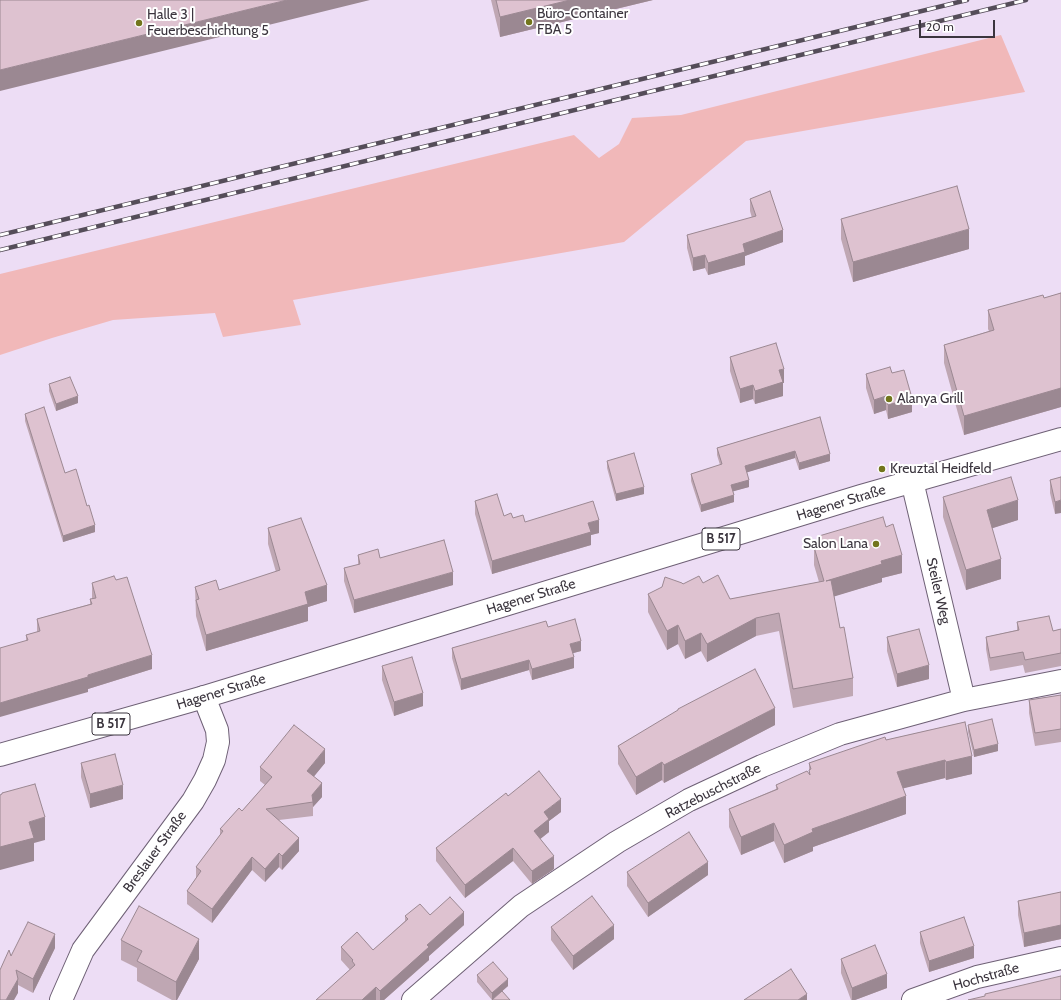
<!DOCTYPE html>
<meta charset="utf-8">
<style>
body{margin:0}
#map{position:relative;width:1061px;height:1000px;overflow:hidden;background:#edddf5;font-family:Cabin,sans-serif}
canvas{display:block}
.scale{position:absolute;left:919px;top:20px;width:76px;height:18px;box-sizing:border-box;border:2px solid #3b353e;border-top:0;padding-left:5px;font-size:12px;line-height:14px;white-space:nowrap;color:#3b353e;-webkit-text-stroke:3px #fff;paint-order:stroke}
</style>
<div id="map">
<canvas width="1061" height="1000"></canvas>
<div class="scale">20 m</div>
</div>
<script>
const ctx = document.querySelector('canvas').getContext('2d');
ctx.lineJoin = 'round';
function paint(path, color) { ctx.fillStyle = color; ctx.fill(path, 'evenodd'); }
const poly = rows => new Path2D(rows.map(r => 'M' + r).join(''));
function stroke(path, color, width, dash) { ctx.strokeStyle = color; ctx.lineWidth = width; ctx.lineCap = dash ? 'butt' : 'round'; ctx.setLineDash(dash || []); ctx.stroke(path); }
function drawText(font, color, halo, rows, align = 'center') {
  ctx.font = font + ' Cabin,sans-serif'; ctx.lineWidth = 4; ctx.setLineDash([]); ctx.textBaseline = 'middle'; ctx.strokeStyle = halo; ctx.fillStyle = color; for (const [text, x, y, turn = 0] of rows) {
    ctx.save(); ctx.translate(x, y); ctx.rotate((+turn || 0) * Math.PI / 180); ctx.textAlign = isNaN(turn) ? turn : align; if (halo) ctx.strokeText(text, 0, 0); ctx.fillText(text, 0, 0); ctx.restore();
  }
}
paint(poly([
 [1001,35,1025,92,746,141,624,242,293,300,301,325,223,337,215,313,113,320,52,338,0,355,0,274,574,135,599,158,619,144,632,118,681,115]
]), '#f1b8b9');
const minor = poly([
 [912,481,964,700],
 [61,1000,83,950,193,801,205,780,214,760,218,742,217,730,204,697],
 [413,1000,521,906,617,842,689,800,762,766,840,734,964,700,1061,681],
 [913,1000,977,977,1061,958]
]);
const major = poly([
 [0,755,204,697,861,496,1061,439]
]);
stroke(minor, '#6e6075', 24);
stroke(major, '#6e6075', 24);
stroke(minor, '#fff', 22);
stroke(major, '#fff', 22);
const rail = poly([
 [0,235,967,0],
 [0,250,1026,0]
]);
stroke(rail, '#554d59', 4.5);
stroke(rail, '#fff', 3, [9]);
paint(poly([
 [491,0,653,0,500,37],
 [750,199,783,242,745,256,745,265,708,275,705,268,693,271,687,248,687,235,752,218,750,211],
 [841,219,969,249,853,282,841,239],
 [1061,293,1061,407,964,435,944,363,944,345,989,331,988,329,988,310,1044,298],
 [730,357,784,383,783,383,783,396,755,404,753,399,740,403,730,371],
 [892,373,912,412,888,419,886,410,874,414,866,388,866,374],
 [49,384,78,403,56,411,49,391],
 [25,414,87,506,95,532,63,542,25,421],
 [820,417,830,461,799,470,795,458,747,472,749,487,733,491,734,502,701,512,691,481,691,474,720,465,717,455,717,448],
 [607,461,644,494,616,501,607,468],
 [1061,477,1055,514,1050,493,1050,480],
 [943,497,1018,520,992,528,1001,579,966,590,943,517],
 [475,501,504,516,513,518,525,522,599,533,591,535,591,545,492,574,475,514],
 [886,527,902,573,882,578,882,582,834,596,840,628,853,678,853,696,793,708,779,631,756,636,707,662,701,651,685,659,678,644,667,650,648,612,648,594,683,584,703,583,730,599,819,582,814,565,814,547,819,546,819,536],
 [268,528,327,601,308,607,308,621,206,651,196,616,195,587,219,590,276,572,268,544],
 [358,555,380,558,453,585,354,613,344,581,344,568,358,565],
 [92,583,152,669,88,689,88,692,26,641,26,635,37,632,37,619,90,604,90,599,92,599],
 [1017,622,1053,631,1061,629,1061,666,1025,673,1023,665,990,671,986,649,986,637,1017,630],
 [548,627,581,651,573,653,574,668,532,680,529,670,461,690,452,658,452,648],
 [887,637,929,679,897,687,887,651],
 [382,666,423,706,394,716,382,680],
 [1061,695,1061,742,1035,746,1029,713,1029,700],
 [678,709,775,725,664,783,662,780,636,795,618,764,618,746,678,711],
 [965,722,972,774,946,780,945,778,903,788,906,814,813,847,813,851,784,863,774,841,741,855,729,827,729,809,776,789,776,785,809,773,809,763,886,740],
 [968,725,998,751,974,757,968,732],
 [81,763,123,799,90,808,81,777],
 [325,763,314,776,322,797,313,807,313,816,279,820,299,851,282,870,279,867,265,882,252,870,212,923,187,904,187,891,196,878,196,867,220,835,220,829,242,811,265,785,260,781,260,767],
 [508,796,561,812,549,821,549,832,540,839,554,869,532,884,513,861,465,898,436,861,436,848],
 [627,872,708,875,648,917,627,886],
 [1061,892,1061,939,1024,947,1018,915,1018,901],
 [430,915,464,925,429,956,429,960,384,1000,316,1000,350,970,341,960,341,947,373,950,405,921,405,916],
 [551,927,614,939,573,970,551,940],
 [920,932,974,958,929,972,920,943],
 [121,940,199,959,177,1000,172,1000,137,981,137,968,121,960],
 [55,948,33,993,18,985,18,993,11,956],
 [841,959,887,988,855,1000,851,1000,841,973],
 [477,975,508,986,492,1000,477,982]
]), '#bfa7b3');
paint(poly([
 [287,0,370,0,0,91,0,70],
 [570,0,653,0,500,37,500,17],
 [969,229,969,249,853,282,853,262],
 [783,230,783,242,745,256,745,265,708,275,708,263,743,244],
 [705,255,705,268,693,271,693,258],
 [784,369,784,383,783,383,783,396,755,404,755,391,779,370],
 [753,385,753,399,740,403,740,389],
 [1061,388,1061,407,964,435,964,416],
 [78,396,78,403,56,411,56,404],
 [886,396,886,410,874,414,874,400],
 [912,398,912,412,888,419,888,405],
 [795,451,795,458,745,473,745,466],
 [830,454,830,461,799,470,799,463],
 [749,480,749,487,731,492,731,485],
 [644,487,644,494,616,501,616,494],
 [734,495,734,502,701,512,701,505],
 [1018,500,1018,520,987,530,987,510],
 [1061,500,1061,513,1055,514,1055,502],
 [599,520,599,533,591,535,591,545,492,574,492,561,588,523],
 [95,525,95,532,63,542,63,536],
 [902,555,902,573,882,578,882,582,826,599,826,581,881,561],
 [1001,559,1001,579,966,590,966,570],
 [453,572,453,585,354,613,354,600],
 [327,585,327,601,308,607,308,621,206,651,206,635,305,592],
 [756,618,756,636,707,662,707,644],
 [678,625,678,644,667,650,667,631],
 [701,633,701,651,685,659,685,641],
 [581,641,581,651,570,654,570,644],
 [152,655,152,669,88,689,88,692,0,717,0,703],
 [574,657,574,668,532,680,532,669],
 [529,660,529,670,461,690,461,679],
 [929,665,929,679,897,687,897,674],
 [423,693,423,706,394,716,394,702],
 [775,708,775,725,664,783,664,765],
 [998,744,998,751,974,757,974,750],
 [325,749,325,763,307,785,307,771],
 [972,756,972,774,946,780,946,762],
 [945,760,945,778,897,790,897,772],
 [662,762,662,780,636,795,636,777],
 [322,783,322,797,313,807,312,795],
 [123,785,123,799,90,808,90,794],
 [906,796,906,814,813,847,813,851,784,863,784,845,812,829],
 [561,799,561,812,549,821,549,832,534,844,534,831,544,812],
 [45,817,45,840,34,843,34,861,0,870,0,847,29,822],
 [774,823,774,841,741,855,741,837],
 [299,838,299,851,282,870,282,856],
 [513,848,513,861,465,898,465,885],
 [279,853,279,867,265,882,265,869],
 [554,856,554,869,532,884,532,871],
 [252,857,252,870,212,923,212,909],
 [708,862,708,875,648,917,648,903],
 [464,912,464,925,429,956,429,960,384,1000,380,1000,380,991,427,945],
 [614,925,614,939,573,970,573,956],
 [1061,925,1061,939,1024,947,1024,933],
 [55,934,55,948,33,993,33,979],
 [199,939,199,959,177,1000,176,1000,176,982],
 [974,946,974,958,929,972,929,961],
 [887,974,887,988,855,1000,852,1000,852,988],
 [18,979,18,993,14,1000,6,1000],
 [508,979,508,986,492,1000,492,993],
 [376,987,376,1000,362,1000],
 [807,994,807,1000,798,1000]
]), '#9b8892');
const building = poly([
 [0,0,287,0,0,70,0,0],
 [496,0,570,0,500,17,496,0],
 [957,186,969,229,853,262,841,219,957,186],
 [770,191,783,230,743,244,745,252,708,263,705,255,693,258,687,235,756,216,750,199,770,191],
 [1061,293,1061,388,964,416,944,345,994,330,988,310,1043,295,1044,298,1061,293],
 [776,343,784,369,779,370,783,382,755,391,753,385,740,389,730,357,776,343],
 [890,367,892,373,904,370,912,398,888,405,886,396,874,400,866,374,890,367],
 [70,377,78,396,56,404,49,384,70,377],
 [44,407,65,473,76,469,87,506,89,505,95,525,63,536,25,414,44,407],
 [820,417,830,454,799,463,795,451,745,466,749,480,731,485,734,495,701,505,691,474,722,464,717,448,820,417],
 [634,453,644,487,616,494,607,461,634,453],
 [1011,477,1018,500,987,510,1001,559,966,570,943,497,1011,477],
 [1061,477,1061,500,1055,502,1050,480,1061,477],
 [497,494,504,516,511,513,513,518,523,515,525,522,593,501,599,520,588,523,591,532,492,561,475,501,497,494],
 [883,517,886,527,893,524,902,555,881,561,882,564,826,581,831,580,840,628,844,627,853,678,793,689,779,613,756,618,707,644,701,633,685,641,678,625,667,631,648,594,662,587,665,577,682,583,683,584,699,576,703,583,718,575,730,599,824,581,814,547,822,545,819,536,883,517],
 [301,518,327,585,305,592,308,604,206,635,196,600,199,599,195,587,216,580,219,590,280,570,268,528,301,518],
 [444,540,453,572,354,600,344,568,360,564,358,555,378,549,380,558,444,540],
 [114,576,116,580,127,577,152,655,88,675,88,677,0,703,0,648,28,640,26,635,40,631,37,619,92,604,90,599,96,598,92,583,114,576],
 [1049,616,1053,631,1061,629,1061,653,1025,660,1023,652,990,658,986,637,1019,630,1017,622,1049,616],
 [575,619,581,641,570,644,574,657,532,669,529,660,461,679,452,648,546,621,548,627,575,619],
 [919,629,929,665,897,674,887,637,919,629],
 [412,657,423,693,394,702,382,666,412,657],
 [755,669,775,708,664,765,662,762,636,777,618,746,678,710,678,709,755,669],
 [1061,695,1061,729,1035,733,1029,700,1061,695],
 [992,719,998,744,974,750,968,725,992,719],
 [965,722,972,756,946,762,945,760,897,772,906,796,812,829,813,832,784,845,774,823,741,837,729,809,778,789,776,785,807,771,810,775,809,770,811,769,809,763,885,737,886,740,965,722],
 [294,725,325,749,307,771,322,783,312,795,313,802,266,809,299,838,282,856,279,853,265,869,252,857,212,909,187,891,201,871,196,867,223,831,220,829,239,808,242,811,272,777,260,767,294,725],
 [115,754,123,785,90,794,81,763,115,754],
 [539,771,561,799,544,812,549,819,534,831,554,856,532,871,513,848,465,885,436,848,506,793,508,796,539,771],
 [35,784,45,817,29,822,34,838,0,847,0,795,2,794,2,793,35,784],
 [689,832,708,862,648,903,627,872,689,832],
 [1061,892,1061,925,1024,933,1018,901,1061,892],
 [592,896,614,925,573,956,551,927,592,896],
 [450,897,464,912,427,945,429,947,380,991,376,987,362,1000,316,1000,355,965,352,961,353,960,341,947,357,932,373,950,408,919,405,916,420,904,430,915,450,897],
 [139,906,199,939,176,982,137,961,142,951,121,940,139,906],
 [964,917,974,946,929,961,920,932,964,917],
 [28,922,55,934,33,979,16,970,18,979,6,1000,0,1000,0,970,9,950,11,956,28,922],
 [875,945,887,974,852,988,841,959,875,945],
 [493,962,508,979,492,993,477,975,493,962],
 [791,969,807,994,798,1000,744,1000,791,969],
 [1061,976,1061,1000,968,1000,985,996,985,994,1061,976],
 [502,991,510,1000,492,1000,502,991]
]);
paint(building, '#dec2d0');
stroke(building, '#9b8892', 1);
for (const [x, y, r, color] of [
 [529,22,4,"#72751c"],
 [139,23,4,"#72751c"],
 [889,399,4,"#72751c"],
 [882,469,4,"#72751c"],
 [876,544,4,"#72751c"]
]) { const dot = new Path2D(); dot.arc(x, y, r, 0, 2 * Math.PI); ctx.fillStyle = color; ctx.fill(dot); stroke(dot, '#fff', 1.5); }
for (const [x, y, w] of [
 [721,539,38],
 [111,724,38]
]) { const box = new Path2D(); box.roundRect(x - w / 2, y - 11, w, 22, 3); ctx.fillStyle = '#fff'; ctx.fill(box); stroke(box, '#3b353e', 1); }
drawText('bold 13px', '#3b353e', null, [
 ["B 517",721,539],
 ["B 517",111,724]
]);
drawText('14px', '#3b353e', '#fff', [
 ["Büro-Container",537,14],
 ["FBA 5",537,30],
 ["Halle 3 |",147,15],
 ["Feuerbeschichtung 5",147,31],
 ["Alanya Grill",897,399],
 ["Kreuztal Heidfeld",890,469],
 ["Salon Lana",868,544,"right"]
], 'left');
drawText('14px', '#3b353e', '#fff', [
 ["Hagener Straße",841,503,-17],
 ["Steiler Weg",938,591,77],
 ["Hagener Straße",531,597,-17],
 ["Hagener Straße",221,692,-17],
 ["Ratzebuschstraße",713,791,-27],
 ["Breslauer Straße",155,852,-54],
 ["Hochstraße",986,977,-16]
]);
</script>
